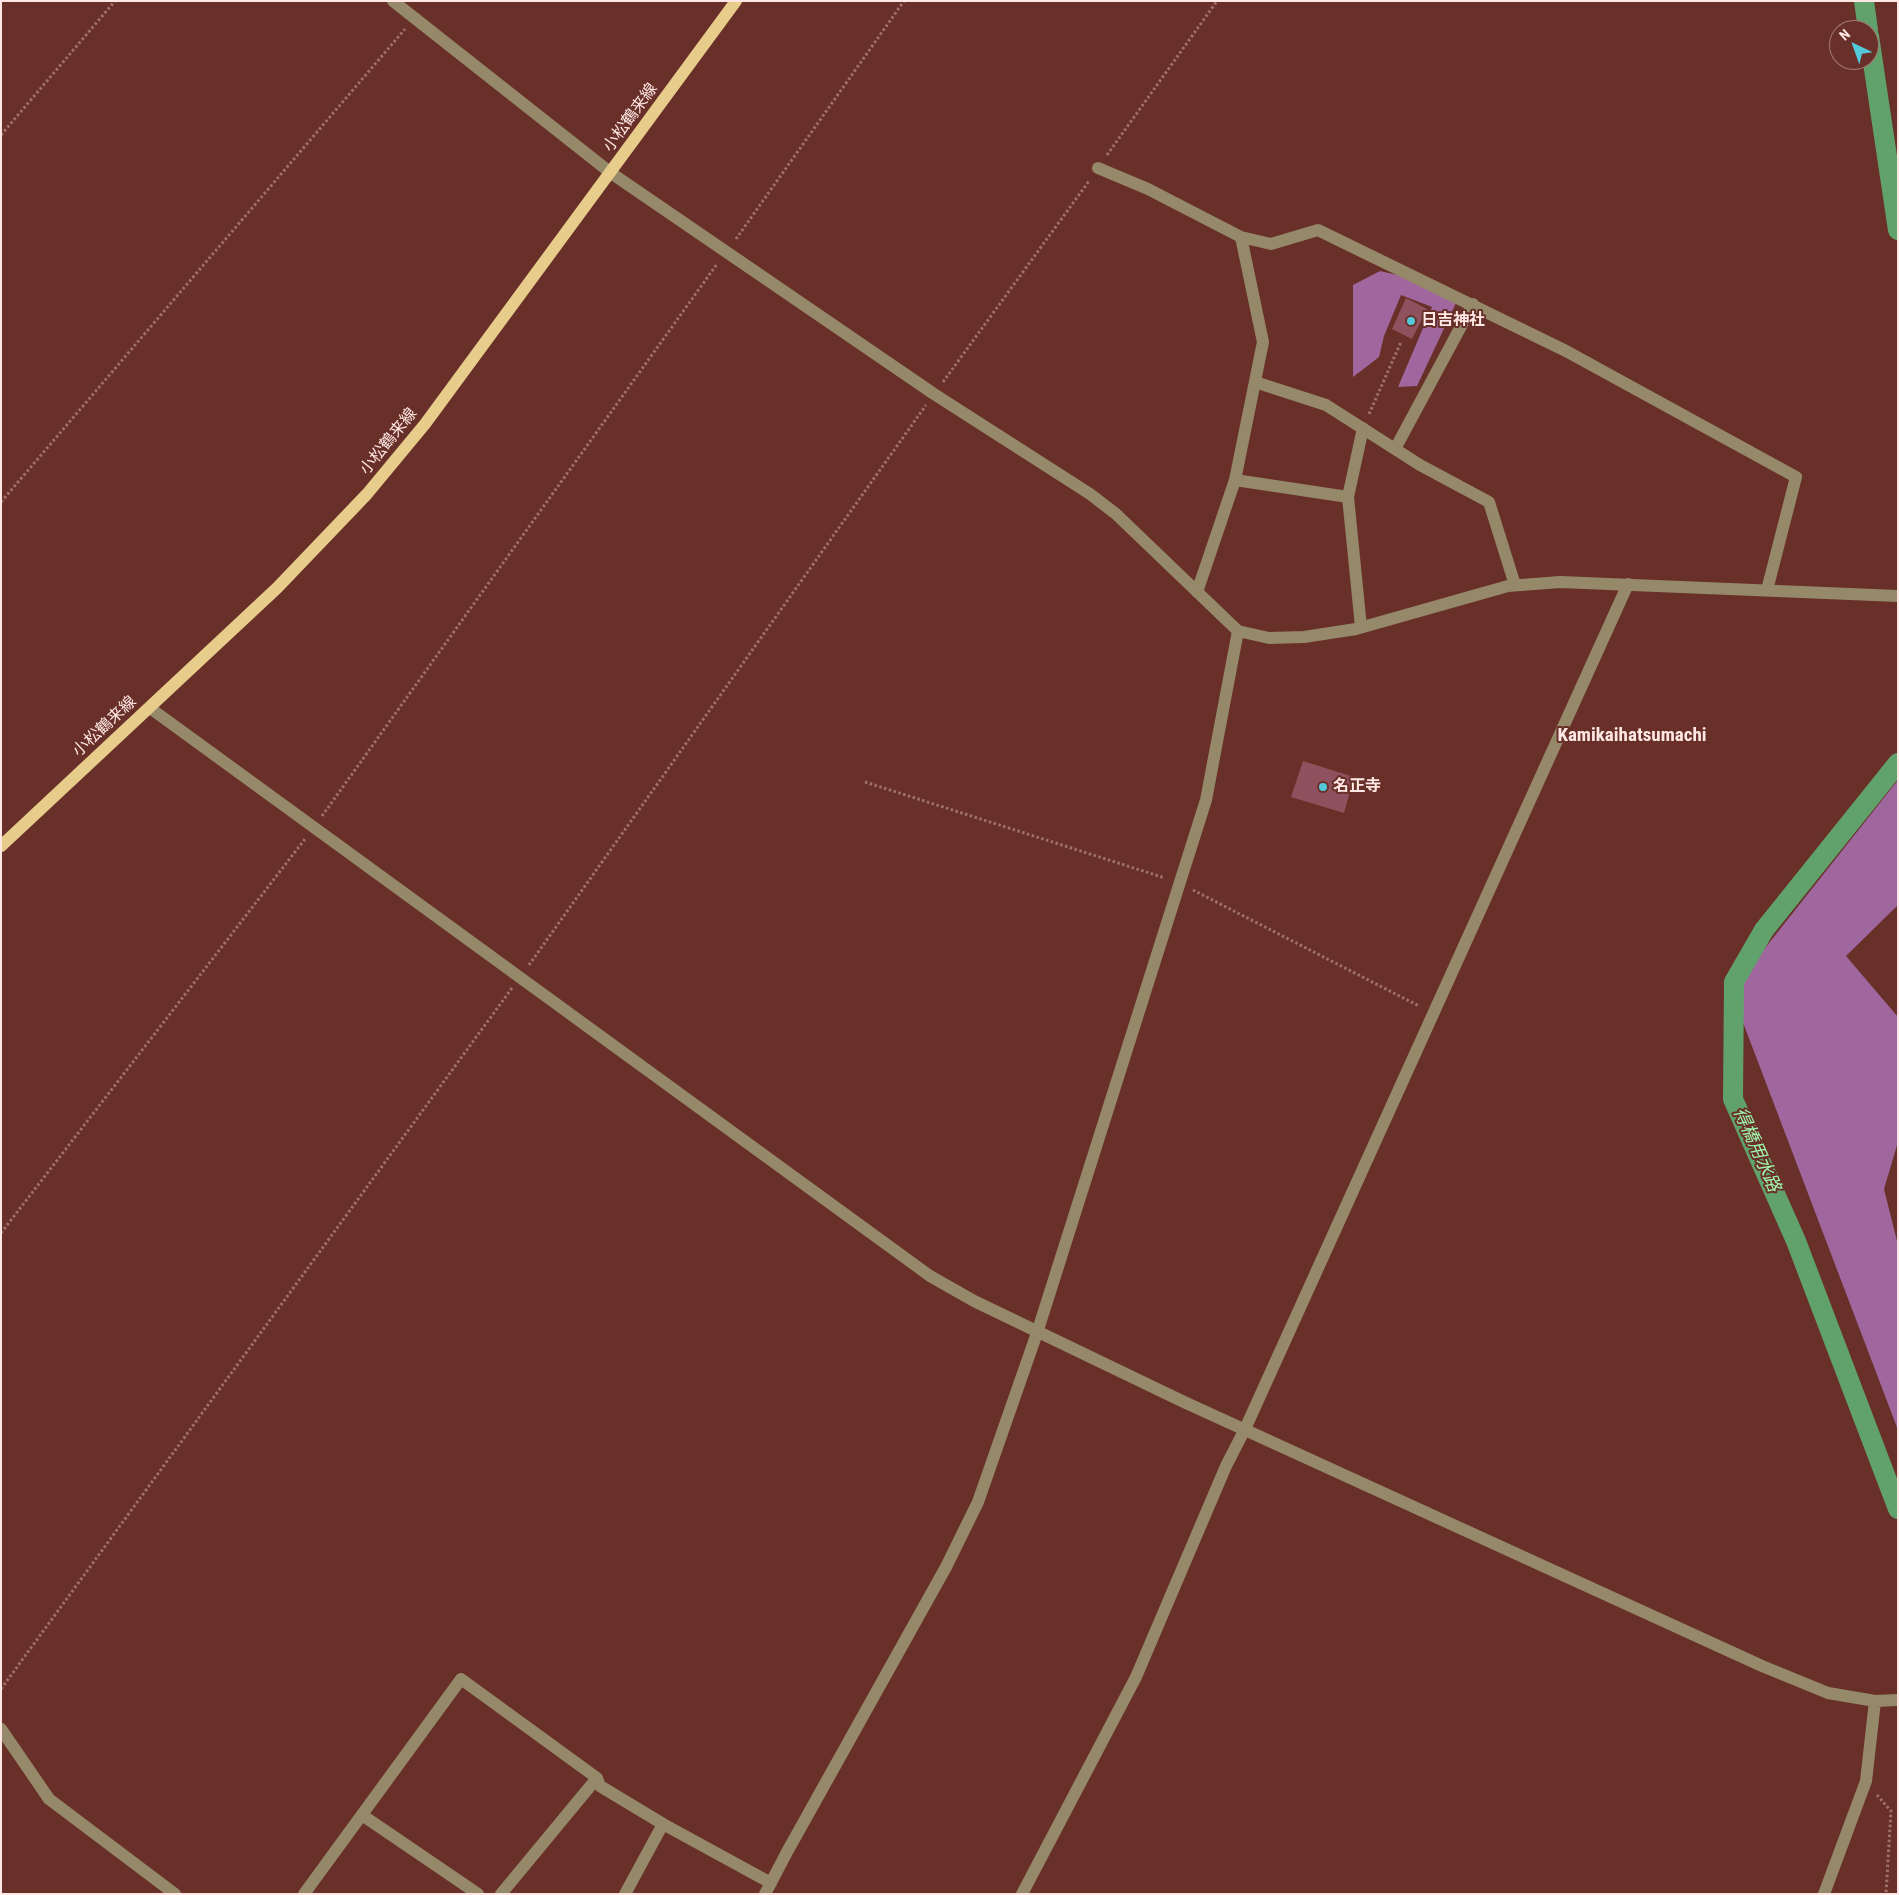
<!DOCTYPE html>
<meta charset="utf-8">
<style>
body{margin:0}
#map{position:relative;width:1899px;height:1895px;overflow:hidden;background:#683029;font-family:"Roboto Condensed",sans-serif}
canvas{display:block}
.frame{position:absolute;inset:0;border:2px solid #fee7e4;pointer-events:none}
.north{position:absolute;left:1829px;top:20px;width:50px;height:50px;box-sizing:border-box;background:#683029;border:1px solid #a47974;border-radius:50%;rotate:318deg;font-size:14px;font-weight:700;line-height:20px;text-align:center;color:#fee7e4}
.north::after{content:'';display:block;margin:auto;width:18px;height:22px;background:#53cadc;clip-path:polygon(50% 0,100% 100%,50% 72%,0 100%)}
</style>
<div id="map">
<canvas width="1899" height="1895"></canvas>
<div class="frame"></div>
<div class="north">N</div>
</div>
<script>
const ctx = document.querySelector('canvas').getContext('2d');
ctx.lineJoin = 'round';
function paint(path, color) { ctx.fillStyle = color; ctx.fill(path, 'evenodd'); }
const poly = rows => new Path2D(rows.map(r => 'M' + r).join(''));
function stroke(path, color, width, dash) { ctx.strokeStyle = color; ctx.lineWidth = width; ctx.lineCap = dash ? 'butt' : 'round'; ctx.setLineDash(dash || []); ctx.stroke(path); }
function drawText(font, color, halo, rows, align = 'center') {
  ctx.font = font + ' "Roboto Condensed","Noto Sans JP",sans-serif'; ctx.lineWidth = 4; ctx.setLineDash([]); ctx.textBaseline = 'middle'; ctx.strokeStyle = halo; ctx.fillStyle = color; for (const [text, x, y, turn = 0] of rows) {
    ctx.save(); ctx.translate(x, y); ctx.rotate((+turn || 0) * Math.PI / 180); ctx.textAlign = isNaN(turn) ? turn : align; if (halo) ctx.strokeText(text, 0, 0); ctx.fillText(text, 0, 0); ctx.restore();
  }
}
paint(poly([
 [1380,271,1397,275,1456,303,1417,386,1398,387,1432,307,1401,295,1384,336,1379,357,1353,377,1353,285],
 [1898,780,1898,905,1846,956,1898,1017,1898,1142,1884,1189,1898,1245,1898,1430,1731,991]
]), '#9f679d');
stroke(poly([
 [1864,1,1868,30],
 [1869,36,1898,230],
 [1898,763,1764,930,1734,982,1733,1099,1796,1241,1898,1509]
]), '#61a26c', 20);
paint(poly([
 [1406,298,1427,309,1412,339,1392,329],
 [1303,761,1354,777,1344,813,1291,797]
]), '#8f515d');
stroke(poly([
 [1,135,115,1],
 [1107,155,1217,1],
 [736,239,904,1],
 [943,382,1089,181],
 [1369,414,1401,342],
 [1,502,405,29],
 [865,782,1165,878],
 [322,816,717,264],
 [1193,890,1419,1006],
 [529,965,926,405],
 [1,1233,305,839],
 [1,1689,512,988],
 [1877,1795,1891,1811,1886,1894]
]), '#9e716c', 3, [2.5, 2.5]);
stroke(poly([
 [393,1,611,173,934,394,1090,494,1116,514,1238,631,1269,638,1304,637,1356,629,1508,586,1560,582,1898,596],
 [1098,168,1148,189,1241,237,1271,244,1318,230,1566,351,1796,477,1767,590],
 [1255,382,1326,405,1420,465,1489,502,1515,585],
 [1395,449,1473,304],
 [1235,480,1348,497],
 [1197,592,1235,480,1263,342,1241,237],
 [1361,627,1348,497,1363,428],
 [150,708,930,1276,974,1301,1184,1402,1762,1666,1828,1693,1875,1701],
 [1,1729,49,1799,175,1894],
 [362,1815,478,1894],
 [304,1894,461,1679,597,1778,600,1786,663,1824,771,1883],
 [501,1894,597,1778],
 [625,1894,663,1824],
 [765,1894,787,1852,946,1567,978,1502,1037,1333,1206,800,1238,631],
 [1022,1894,1136,1677,1226,1466,1245,1429,1628,584],
 [1824,1894,1866,1781,1875,1701,1898,1700]
]), '#95896a', 12);
stroke(poly([
 [1,846,277,588,367,494,425,424,736,1]
]), '#e7cc8b', 12);
for (const [x, y, r, color] of [
 [1411,321,5,"#53cadc"],
 [1323,787,5,"#53cadc"]
]) { const dot = new Path2D(); dot.arc(x, y, r, 0, 2 * Math.PI); ctx.fillStyle = color; ctx.fill(dot); stroke(dot, '#683029', 2); }
drawText('16px', '#fee7e4', '#683029', [
 ["小松鶴来線",631,118,-54],
 ["小松鶴来線",389,442,-51],
 ["小松鶴来線",105,727,-43]
]);
drawText('bold 16px', '#fee7e4', '#683029', [
 ["日吉神社",1421,321],
 ["名正寺",1333,787]
], 'left');
drawText('italic 18px', '#9ef7ac', '#683029', [
 ["得橋用水路",1756,1150,66]
]);
drawText('bold 19px', '#fee7e4', '#683029', [
 ["Kamikaihatsumachi",1632,736]
]);
</script>
